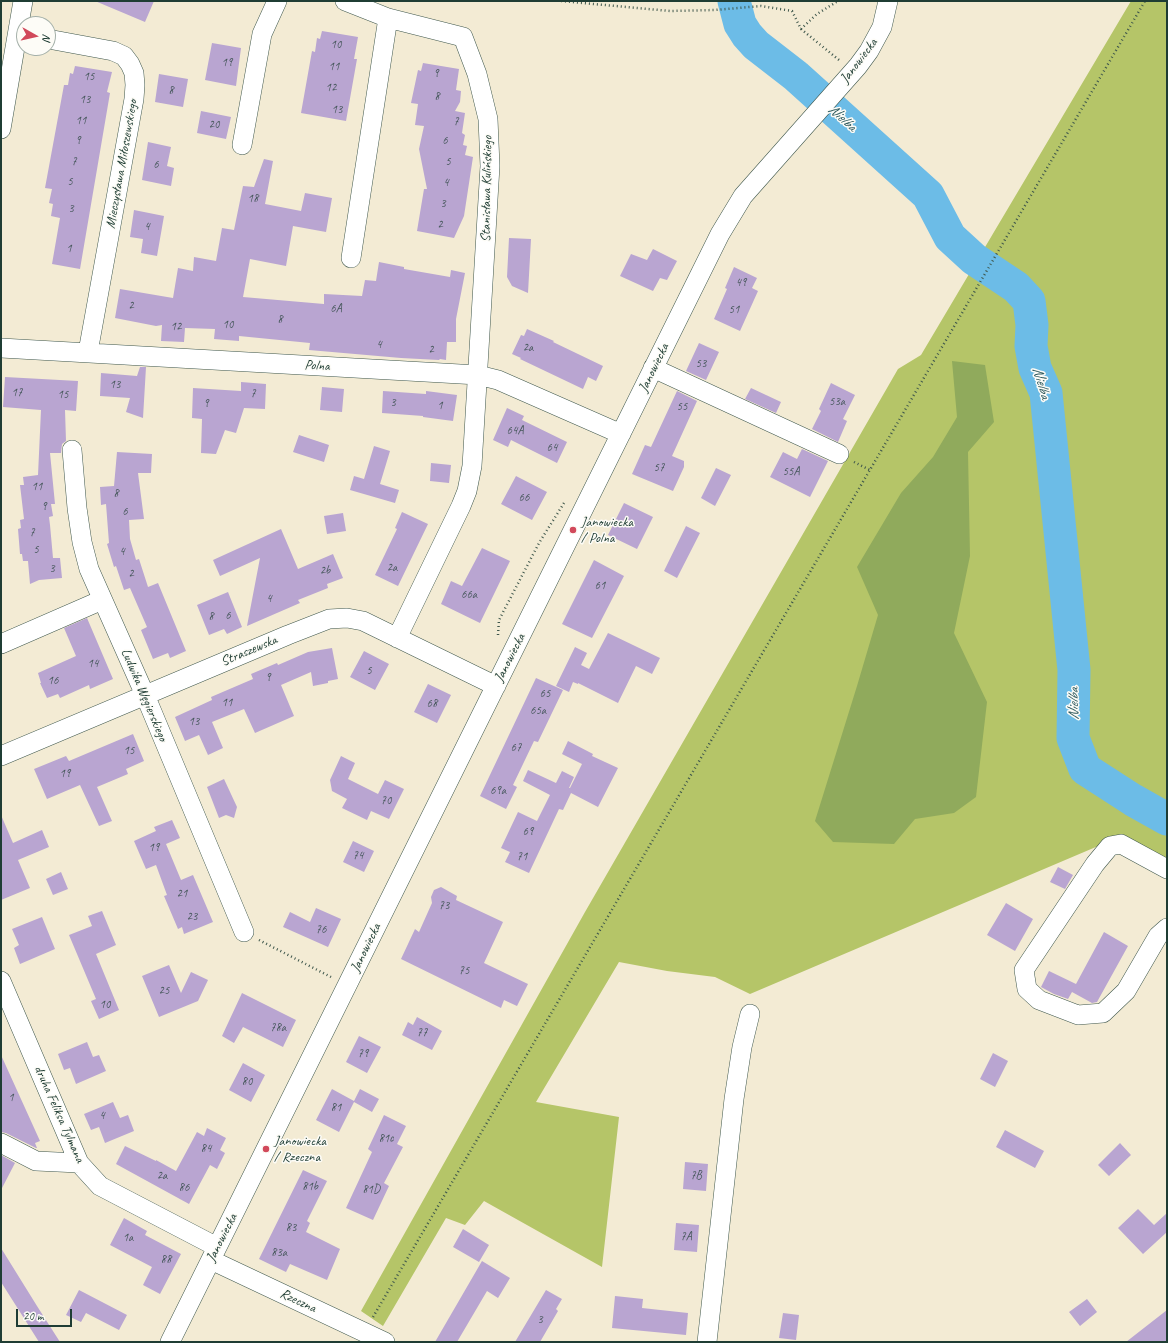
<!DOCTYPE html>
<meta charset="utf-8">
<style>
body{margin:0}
#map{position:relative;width:1168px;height:1343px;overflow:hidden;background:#f3ebd4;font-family:Caveat,sans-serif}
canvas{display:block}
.frame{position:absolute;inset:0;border:2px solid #1f3d34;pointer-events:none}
.north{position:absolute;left:16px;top:16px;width:40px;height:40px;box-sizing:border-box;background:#fdfcf7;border:1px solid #a4b0a9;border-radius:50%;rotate:98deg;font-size:11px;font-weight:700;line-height:16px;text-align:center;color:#1f3d34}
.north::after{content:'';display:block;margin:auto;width:14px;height:18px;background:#d1495b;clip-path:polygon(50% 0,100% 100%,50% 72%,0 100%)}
.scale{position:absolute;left:16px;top:1309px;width:56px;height:18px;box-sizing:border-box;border:2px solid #1f3d34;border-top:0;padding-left:5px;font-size:12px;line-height:14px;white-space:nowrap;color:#1f3d34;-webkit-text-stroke:3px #fdfcf7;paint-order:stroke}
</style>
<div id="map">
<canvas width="1168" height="1343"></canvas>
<div class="frame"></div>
<div class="north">N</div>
<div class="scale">20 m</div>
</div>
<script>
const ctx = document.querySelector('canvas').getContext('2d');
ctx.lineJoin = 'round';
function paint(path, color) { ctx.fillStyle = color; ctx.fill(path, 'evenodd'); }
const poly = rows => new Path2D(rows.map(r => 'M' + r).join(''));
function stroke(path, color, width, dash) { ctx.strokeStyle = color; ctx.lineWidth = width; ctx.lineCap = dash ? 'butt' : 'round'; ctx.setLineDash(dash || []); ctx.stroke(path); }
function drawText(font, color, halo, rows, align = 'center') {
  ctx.font = font + ' Caveat,sans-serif'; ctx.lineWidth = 3; ctx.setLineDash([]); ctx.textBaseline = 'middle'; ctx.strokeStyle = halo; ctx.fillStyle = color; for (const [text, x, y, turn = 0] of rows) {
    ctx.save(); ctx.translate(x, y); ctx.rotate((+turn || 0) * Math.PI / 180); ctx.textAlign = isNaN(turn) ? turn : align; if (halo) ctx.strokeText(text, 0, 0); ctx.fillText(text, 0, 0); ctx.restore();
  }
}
paint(poly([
 [1131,1,1167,1,1167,865,1117,838,750,994,715,977,667,971,619,962,536,1102,619,1117,602,1267,484,1201,465,1225,446,1218,383,1326,361,1311,585,912,898,369,921,355]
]), '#b5c568');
paint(poly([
 [952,361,985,365,994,422,968,452,970,556,954,633,987,702,976,797,954,813,915,819,894,844,833,842,815,821,857,686,878,615,857,567,901,493,933,457,957,417]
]), '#90aa5c');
stroke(poly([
 [734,1,740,24,747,35,756,45,796,76,928,195,950,237,974,259,1016,287,1029,301,1032,325,1031,346,1035,368,1046,393,1074,670,1073,738,1085,769,1133,800,1167,819]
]), '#6cbce7', 33);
paint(poly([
 [95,1,154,1,145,22],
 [322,31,358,37,354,59,357,59,346,121,301,113,312,51,315,52,317,38,320,39],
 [212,43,241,48,236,86,205,80],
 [423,63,459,69,456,90,461,91,460,102,455,111,465,113,462,133,465,135,463,145,467,146,465,155,473,157,464,216,454,238,417,231,424,189,427,189,419,149,424,126,415,125,418,104,411,103,418,70,421,71],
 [75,66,112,72,107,92,110,93,80,269,52,264,60,218,51,216,53,204,49,203,52,189,45,188,64,85,68,85,70,73,73,74],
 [159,74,188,79,183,107,155,102],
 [201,111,231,117,226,139,197,133],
 [148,142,171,147,167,166,174,168,171,186,142,180],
 [264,159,273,161,265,204,301,211,305,193,332,198,326,232,293,226,286,266,250,259,243,297,324,304,324,294,362,296,365,280,376,281,379,262,404,267,404,269,450,277,451,270,465,273,456,319,456,342,447,342,446,360,440,359,439,360,401,358,309,350,310,343,239,336,239,341,214,339,215,329,185,328,184,342,161,341,162,325,156,326,115,318,120,289,173,298,178,268,193,271,194,257,216,261,222,228,234,230,243,186,254,187],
 [134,210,164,216,157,256,141,253,143,239,130,237],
 [509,238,531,239,528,293,512,286,507,277],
 [653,249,677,261,667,280,660,278,653,291,620,276,631,254,647,260],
 [734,267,757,278,752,288,758,291,740,331,714,319,727,289,725,288],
 [527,329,554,341,553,342,603,366,596,381,588,377,583,389,520,359,521,358,512,354,521,335,524,336],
 [699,343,719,352,706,380,686,371],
 [140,367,146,367,143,418,126,412,130,398,100,396,101,373,137,376],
 [5,377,78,381,76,411,65,410,66,441,62,444,61,453,50,453,55,504,51,504,53,516,49,517,50,525,53,558,60,558,62,578,39,580,30,584,28,561,23,561,22,554,20,554,18,529,21,528,20,520,24,519,20,485,24,485,23,477,38,475,41,410,3,407],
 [241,382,266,384,265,409,244,408,236,433,225,430,216,454,201,453,202,419,192,418,193,388,241,391],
 [831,383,855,395,843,419,847,421,838,442,812,429,821,411,819,409],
 [322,387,344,389,342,412,320,410],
 [751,388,781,402,776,413,745,399],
 [383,391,426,394,426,391,457,395,453,421,423,417,423,416,382,413],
 [677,391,697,401,672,456,684,461,684,467,673,491,632,474,645,445,651,447],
 [507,408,524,416,522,420,567,442,557,463,511,440,508,447,493,440],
 [299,435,329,445,324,462,293,452],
 [374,446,390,451,380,484,399,490,395,503,350,490,354,476,364,479],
 [802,449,828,461,810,497,770,477,783,452,797,459],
 [117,452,152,454,151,473,138,473,144,519,129,520,130,539,136,560,139,559,148,587,158,583,186,651,170,658,168,653,153,659,141,630,147,627,130,588,124,590,116,566,114,567,107,544,109,543,106,504,101,505,100,487,114,486],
 [431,463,451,465,449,483,430,481],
 [716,468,731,475,715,506,701,498],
 [516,476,547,492,532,520,501,504],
 [624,503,653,517,637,549,608,535],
 [402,512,428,524,398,586,375,575,397,529,395,528],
 [343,513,346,531,327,534,324,516],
 [686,526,700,533,677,578,664,571],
 [281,529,298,569,333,554,343,578,327,584,328,588,298,600,300,603,247,626,260,558,220,576,213,560],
 [482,548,510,561,480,623,441,604,451,581,462,586],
 [594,560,624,576,592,638,562,624],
 [228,592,242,627,227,634,224,629,209,635,197,605],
 [87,618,113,679,90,689,89,685,60,698,58,694,47,698,40,683,41,683,38,673,76,656,64,628],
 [608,633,660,658,652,674,636,666,618,703,578,683,578,684,573,682,569,692,556,686,575,647,587,653,581,665,589,669],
 [332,648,338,679,328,681,328,683,313,686,311,672,281,685,294,716,255,733,244,709,212,722,223,748,208,755,199,735,185,741,175,717,212,700,211,697,253,679,251,674,277,663,278,665,308,652],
 [364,651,389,664,375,690,350,677],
 [536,678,563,690,538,742,534,741,513,785,517,787,506,809,480,796],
 [428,684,451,695,437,723,414,712],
 [133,734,144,761,126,769,128,774,97,787,112,821,99,826,80,785,47,799,34,769,66,756,69,761],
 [568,741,593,754,592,756,618,768,598,807,571,793,563,810,559,809,529,873,505,862,510,852,501,848,518,812,537,821,550,795,523,781,528,770,556,783,562,771,574,777,569,788,570,788,582,764,562,754],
 [341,756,355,763,348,779,378,794,385,780,404,789,389,819,371,811,367,820,342,808,347,799,332,791,330,780],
 [224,779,237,807,234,818,226,815,219,818,207,787],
 [1,815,13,843,42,830,49,847,18,860,30,888,1,900],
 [172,820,180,838,166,844,181,880,193,875,213,922,184,934,182,927,178,929,164,896,167,895,156,865,146,869,134,841,156,831,154,827],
 [353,841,374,851,364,872,343,862],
 [1058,867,1073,875,1065,889,1050,882],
 [61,872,68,889,53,895,46,879],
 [441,887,457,896,456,900,503,922,484,963,528,984,517,1006,504,1000,501,1008,401,959,415,929,419,932,432,903,431,897,434,890],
 [1006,903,1033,919,1015,951,987,935],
 [316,908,341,919,328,947,283,927,290,912,310,922],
 [102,911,116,945,96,954,119,1010,99,1019,91,1001,96,999,69,935,92,926,88,916],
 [42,917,55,949,20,964,14,948,19,945,12,929],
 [1104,932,1128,946,1097,1002,1092,1003,1072,992,1068,999,1054,994,1041,987,1049,971,1076,984],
 [169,965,181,993,191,972,208,980,198,1001,159,1017,142,976],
 [242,993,296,1020,283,1047,243,1027,234,1043,222,1036],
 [417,1017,442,1031,432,1050,402,1035,408,1022,413,1025],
 [359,1036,381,1047,367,1073,346,1062],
 [87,1042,93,1057,99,1055,106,1071,76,1084,70,1068,64,1070,58,1054],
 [993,1053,1008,1061,995,1087,980,1079],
 [1,1055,40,1141,35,1143,37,1148,36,1148,6,1133,1,1132],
 [243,1063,265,1075,251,1102,229,1090],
 [332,1089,354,1101,360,1089,379,1099,372,1112,354,1102,339,1132,316,1120],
 [113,1102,120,1118,128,1115,134,1131,105,1143,99,1127,91,1130,84,1114],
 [384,1115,406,1126,397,1144,403,1147,384,1183,389,1186,373,1220,346,1208,372,1152,368,1149],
 [207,1128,226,1138,220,1150,225,1153,217,1169,210,1165,189,1204,116,1164,125,1146,156,1161,156,1160,176,1171,197,1132,204,1136],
 [1005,1130,1044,1151,1035,1168,996,1147],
 [1120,1143,1131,1155,1109,1176,1098,1165],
 [1,1155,15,1163,1,1190],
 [685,1162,708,1164,706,1191,683,1189],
 [303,1170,327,1181,307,1221,310,1223,306,1232,340,1249,327,1280,290,1264,286,1272,259,1259],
 [1138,1209,1154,1225,1167,1213,1167,1232,1143,1254,1118,1228],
 [124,1218,147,1231,145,1235,181,1254,160,1294,143,1285,152,1267,110,1245],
 [676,1223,699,1225,697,1252,674,1250],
 [463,1229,489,1245,479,1262,453,1247],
 [1,1248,37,1306,60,1342,39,1342,1,1282],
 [482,1261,510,1278,498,1298,487,1291,457,1342,435,1342],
 [79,1290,127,1315,119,1330,86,1313,81,1322,66,1315],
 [546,1290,562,1299,556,1309,558,1311,540,1342,515,1342],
 [615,1296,643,1299,642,1308,688,1313,686,1335,612,1328],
 [1087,1299,1097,1312,1080,1326,1069,1312],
 [1167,1310,1167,1342,1126,1342],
 [783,1313,799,1315,796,1340,779,1338]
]), '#b9a5d1');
const minor = poly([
 [345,1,388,18,463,37,477,74,488,119,490,166,472,466,467,491,461,506,397,638],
 [48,39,113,51,124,56,130,64,134,73,135,85,134,99,88,352],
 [1,129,23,1],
 [242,145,262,34,277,1],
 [351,258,388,18],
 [1,348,478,375,498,380,621,434],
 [653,368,839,454],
 [72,450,77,508,82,542,89,569,145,695,244,932],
 [1,644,102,600],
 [1,756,288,635,329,619,347,618,363,621,496,686],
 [1167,869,1121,844,1110,846,1095,864,1024,970,1027,989,1039,1000,1078,1015,1103,1013,1126,991,1158,936,1167,928],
 [1,981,79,1163,100,1186,217,1247],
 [1,1143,36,1161,79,1163],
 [211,1260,385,1342],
 [170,1342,720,234,743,196,858,66,869,51,882,27,888,1],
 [707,1342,734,1099,742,1047,750,1014]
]);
stroke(minor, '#3f574c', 20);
stroke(poly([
 [561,1,670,11,715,10,761,6,792,11,801,29,817,14,838,1],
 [801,29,839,60],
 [854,462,870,470],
 [498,635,499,620,539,543,564,503],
 [259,940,331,977],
 [373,1317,1145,1]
]), '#3f574c', 2.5, [1, 3]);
stroke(minor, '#fff', 19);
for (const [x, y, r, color] of [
 [573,530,4,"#d1495b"],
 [266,1149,4,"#d1495b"]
]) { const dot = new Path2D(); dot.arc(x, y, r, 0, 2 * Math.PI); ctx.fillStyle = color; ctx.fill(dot); stroke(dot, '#fdfcf7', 1.5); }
drawText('12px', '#46575b', null, [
 ["10",336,45],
 ["19",227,63],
 ["11",334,67],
 ["9",436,74],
 ["15",89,77],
 ["12",331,88],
 ["8",171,91],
 ["8",437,97],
 ["13",85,100],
 ["13",337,110],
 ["11",81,121],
 ["7",456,122],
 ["20",214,125],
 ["9",78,141],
 ["6",445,141],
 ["7",74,162],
 ["5",448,162],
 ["6",156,165],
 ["5",70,182],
 ["4",446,183],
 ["18",253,199],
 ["3",443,204],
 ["3",71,209],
 ["2",440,225],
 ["4",147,227],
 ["1",69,249],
 ["49",741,283],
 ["2",131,306],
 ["6A",336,309],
 ["51",734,310],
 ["8",280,320],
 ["10",228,325],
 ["12",176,327],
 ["4",379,345],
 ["2a",528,348],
 ["2",431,350],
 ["53",701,364],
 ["13",115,385],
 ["17",17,393],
 ["7",253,394],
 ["15",63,395],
 ["53a",837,402],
 ["3",393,403],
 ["9",206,404],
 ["1",440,406],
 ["55",682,407],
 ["64A",515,431],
 ["64",552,448],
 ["57",659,468],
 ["55A",791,472],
 ["11",37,487],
 ["8",116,494],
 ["66",524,498],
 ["9",44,507],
 ["6",125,512],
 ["7",32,533],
 ["5",36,550],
 ["4",122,552],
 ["2a",392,568],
 ["3",52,569],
 ["2b",325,571],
 ["2",131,574],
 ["61",600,586],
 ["66a",469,595],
 ["4",269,599],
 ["6",228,616],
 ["8",211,617],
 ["14",93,664],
 ["5",369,671],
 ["9",268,678],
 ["16",53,681],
 ["65",545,694],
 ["11",227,703],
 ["68",432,704],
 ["65a",538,711],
 ["13",194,722],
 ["67",516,748],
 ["15",129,751],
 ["19",65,774],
 ["69a",498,791],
 ["70",386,801],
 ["69",528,832],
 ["19",154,848],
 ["74",358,856],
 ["71",522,857],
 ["21",182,894],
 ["73",444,906],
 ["23",192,917],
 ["76",321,930],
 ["75",464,971],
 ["25",164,991],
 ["10",105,1005],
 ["78a",278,1028],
 ["77",422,1033],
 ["79",363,1054],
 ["80",247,1082],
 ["1",11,1098],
 ["81",336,1108],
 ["4",102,1116],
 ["81c",386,1139],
 ["84",206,1149],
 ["2a",162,1176],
 ["7B",696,1176],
 ["81b",310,1187],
 ["86",184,1188],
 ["81D",371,1190],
 ["83",291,1228],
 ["7A",686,1237],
 ["1a",128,1238],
 ["83a",279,1253],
 ["88",166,1260],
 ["3",540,1320]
]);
drawText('14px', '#1f3d34', '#fdfcf7', [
 ["Janowiecka",859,61,-53],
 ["Mieczysława Miłoszewskiego",122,164,-80],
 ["Stanisława Kulińskiego",487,189,-89],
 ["Polna",317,366,3],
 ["Janowiecka",654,368,-64],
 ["Straszewska",249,651,-23],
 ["Janowiecka",510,658,-63],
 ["Ludwika Węgierskiego",144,695,67],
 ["Janowiecka",366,948,-64],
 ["druha Feliksa Tylmana",59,1114,66],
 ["Janowiecka",222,1238,-63],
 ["Rzeczna",298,1301,25]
]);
drawText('14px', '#1f3d34', '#fdfcf7', [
 ["Janowiecka",581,522],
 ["/ Polna",581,538],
 ["Janowiecka",274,1141],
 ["/ Rzeczna",274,1157]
], 'left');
drawText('italic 15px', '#325d61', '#fdfcf7', [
 ["Nielba",842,118,42],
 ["Nielba",1041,383,74],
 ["Nielba",1074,704,-90]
]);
</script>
